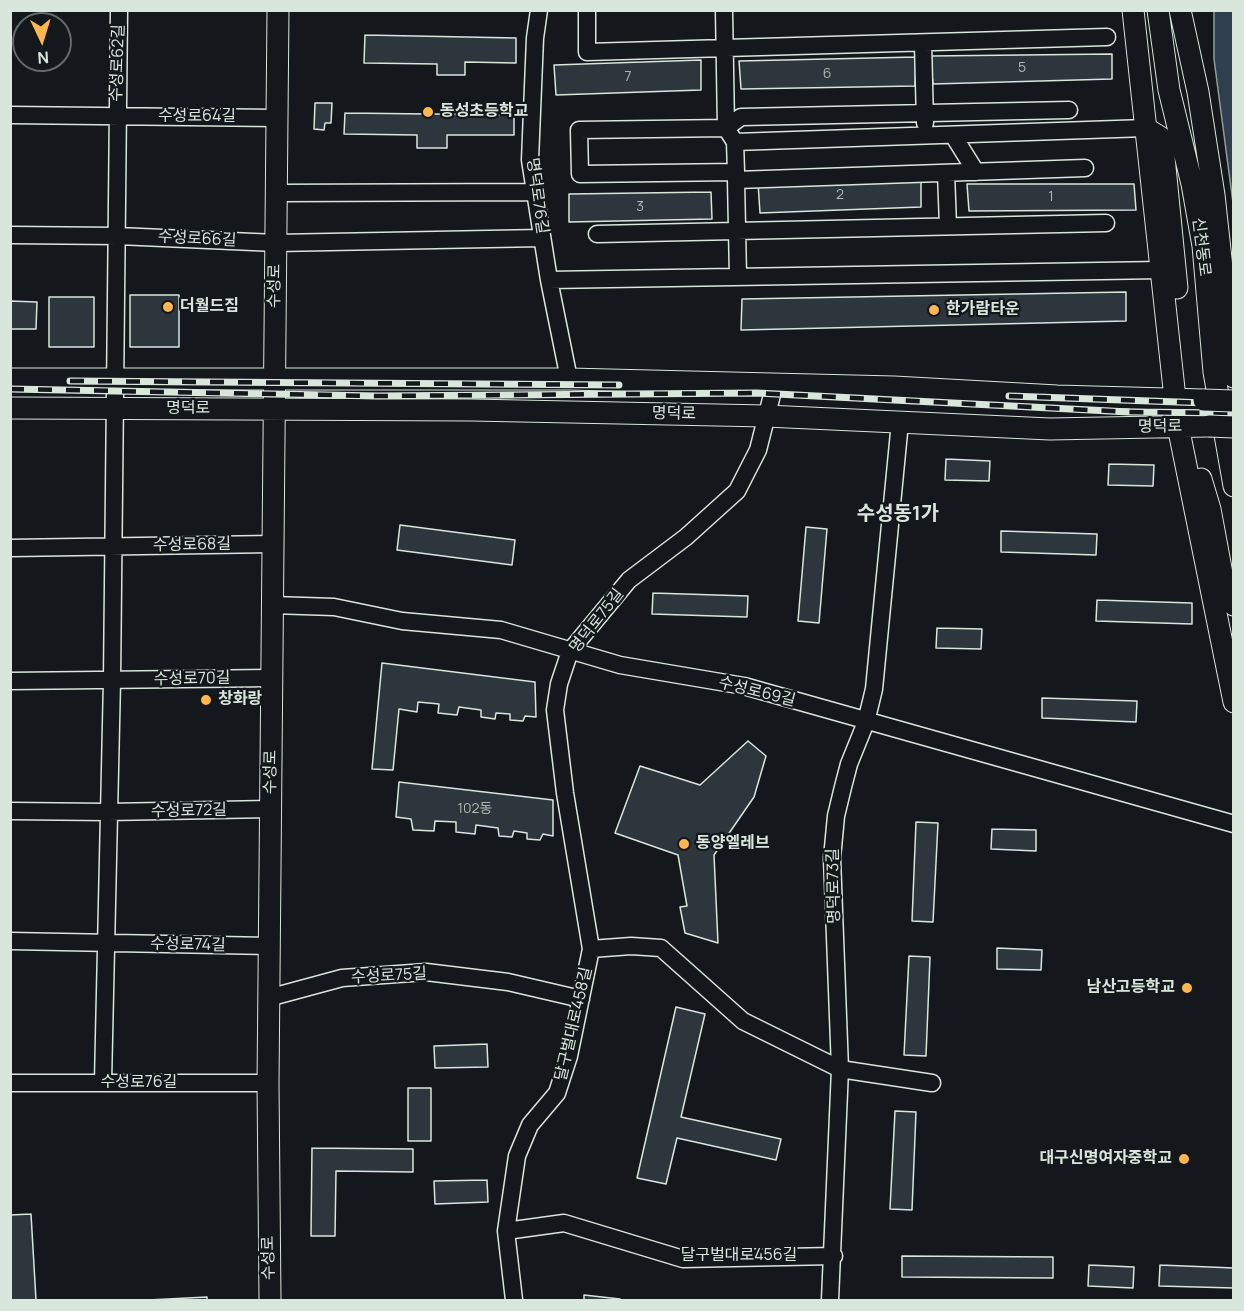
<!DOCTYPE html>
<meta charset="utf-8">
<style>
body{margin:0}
#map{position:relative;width:1244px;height:1311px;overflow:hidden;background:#14181c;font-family:Manrope,sans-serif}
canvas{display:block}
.frame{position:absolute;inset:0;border:12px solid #d8e6dc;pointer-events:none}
.north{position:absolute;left:12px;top:12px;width:60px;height:60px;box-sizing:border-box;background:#14181c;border:2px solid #626a69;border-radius:50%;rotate:176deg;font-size:16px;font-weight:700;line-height:24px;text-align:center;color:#d8e6dc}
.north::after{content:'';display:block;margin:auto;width:21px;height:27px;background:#ffb74d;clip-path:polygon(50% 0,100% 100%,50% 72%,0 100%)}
</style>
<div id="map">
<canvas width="1244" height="1311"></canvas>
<div class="frame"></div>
<div class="north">N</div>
</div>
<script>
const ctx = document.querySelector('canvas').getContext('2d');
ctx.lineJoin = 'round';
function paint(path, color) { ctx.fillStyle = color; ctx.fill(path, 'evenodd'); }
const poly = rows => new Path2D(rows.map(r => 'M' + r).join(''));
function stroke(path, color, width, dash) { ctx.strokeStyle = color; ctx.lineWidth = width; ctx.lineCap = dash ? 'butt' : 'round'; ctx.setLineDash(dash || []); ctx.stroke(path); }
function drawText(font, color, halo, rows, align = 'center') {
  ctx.font = font + ' Manrope,"Noto Sans KR",sans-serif'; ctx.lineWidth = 4.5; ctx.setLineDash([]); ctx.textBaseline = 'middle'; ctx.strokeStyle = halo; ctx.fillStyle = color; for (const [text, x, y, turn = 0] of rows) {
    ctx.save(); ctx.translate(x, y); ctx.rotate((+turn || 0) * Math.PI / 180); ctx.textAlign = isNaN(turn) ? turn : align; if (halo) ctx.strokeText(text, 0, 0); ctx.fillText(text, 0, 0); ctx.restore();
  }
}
const water = poly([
 [1214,11,1233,11,1233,203,1214,59,1214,11]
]);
paint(water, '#2f3f4d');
stroke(water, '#939e99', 1.5);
const building = poly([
 [365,35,516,38,516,63,465,62,465,75,437,75,437,64,364,63,365,35],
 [1112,54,1112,79,933,84,930,56,1112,54],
 [916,57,915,86,741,89,739,61,916,57],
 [701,60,701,90,556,95,554,65,701,60],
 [315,103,332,103,331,123,325,123,324,130,314,129,315,103],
 [345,113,514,115,514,135,447,135,447,148,417,148,417,135,344,134,345,113],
 [921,178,921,207,760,213,758,183,921,178],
 [967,184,1134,184,1136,210,969,211,967,184],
 [711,192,712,219,569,222,569,194,711,192],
 [1126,292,1126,321,741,330,742,299,1126,292],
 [130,295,179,295,179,347,130,347,130,295],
 [49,297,94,297,94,347,49,347,49,297],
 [10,301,37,302,36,329,10,329,10,301],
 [946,459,990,461,989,481,945,480,946,459],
 [1109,464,1154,465,1153,486,1108,485,1109,464],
 [400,525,515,540,512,565,397,550,400,525],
 [806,527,827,529,819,623,798,621,806,527],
 [1001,531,1097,534,1096,555,1001,552,1001,531],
 [653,593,748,596,747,617,652,614,653,593],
 [1097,600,1192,603,1192,624,1096,621,1097,600],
 [937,628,982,629,981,649,936,648,937,628],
 [382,663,535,682,536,717,525,716,523,721,510,720,510,714,496,713,495,719,481,717,481,710,459,707,457,715,438,713,439,704,418,702,417,712,399,709,393,770,372,769,382,663],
 [1042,698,1137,701,1136,722,1042,718,1042,698],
 [748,741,766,756,754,797,714,855,718,943,685,933,680,907,687,906,678,855,615,833,640,766,700,785,748,741],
 [399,782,553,800,553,836,543,834,540,840,527,839,527,833,514,831,512,837,499,836,498,828,476,825,475,834,456,832,456,822,435,821,434,831,413,830,411,819,396,817,399,782],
 [916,822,938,823,933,922,912,921,916,822],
 [992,829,1036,830,1036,851,991,849,992,829],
 [997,948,1042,950,1041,970,997,969,997,948],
 [909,956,930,957,926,1056,904,1055,909,956],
 [676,1007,705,1014,681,1117,781,1139,776,1160,677,1138,666,1184,637,1178,676,1007],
 [487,1044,488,1067,435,1068,434,1046,487,1044],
 [408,1088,431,1088,431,1141,408,1141,408,1088],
 [895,1111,916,1112,912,1210,890,1209,895,1111],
 [312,1148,413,1149,413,1172,336,1171,335,1236,311,1236,312,1148],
 [487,1180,488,1202,435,1204,434,1181,487,1180],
 [31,1214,36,1300,10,1300,10,1215,31,1214],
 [902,1256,1053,1257,1053,1278,902,1277,902,1256],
 [1089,1265,1134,1267,1133,1288,1088,1286,1089,1265],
 [1160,1265,1234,1268,1234,1288,1159,1286,1160,1265],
 [584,1295,620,1299,620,1300,584,1300,584,1295],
 [207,1297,207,1300,148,1300,207,1297]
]);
paint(building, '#2c363c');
stroke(building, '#d8e6dc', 1.5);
const minor = poly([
 [539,10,535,38,530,160,549,280,569,379],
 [587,10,587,52,1107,37],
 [724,10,726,128],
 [923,43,925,123],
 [10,115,277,118],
 [726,128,741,117,1069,110],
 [953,135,976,172],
 [735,142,1146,128],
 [736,172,580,174,579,130,726,128,735,142,736,172,736,180,738,277],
 [946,173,948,226],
 [736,180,1085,168],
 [276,193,535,192],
 [597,234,1106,223],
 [10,235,118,236,276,243,542,238],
 [549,280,1161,270],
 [10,548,273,544],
 [272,605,334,607,402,621,501,630,620,665,744,686,1234,824],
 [10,681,272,678],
 [10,811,108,812,270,809],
 [10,941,270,946],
 [591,949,631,946,661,948,743,1021,840,1069,932,1083],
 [268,998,342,978,426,972,508,982,581,999],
 [103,1082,112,680,119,10],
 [10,1083,268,1083],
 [506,1231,564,1223,683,1259,834,1256],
 [514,1300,506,1231,517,1156,530,1125,557,1093,569,1056,591,949,565,793,555,710,559,684,570,651,629,580,686,537,737,491,758,450,775,383],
 [830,1300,840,1069,832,858,836,816,843,787,849,764,866,722,874,689,900,422]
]);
const major = poly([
 [1133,10,1178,426,1234,702],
 [1158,10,1169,90,1192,184,1203,246,1214,372,1234,486],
 [1180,10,1198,92,1214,195,1234,377],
 [1147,129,1160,137,1164,157,1177,288],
 [10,379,569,379,894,387,1057,396,1204,400],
 [10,408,471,410,766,416,1050,429,1209,426],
 [1201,479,1210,509,1225,590,1234,605],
 [270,1300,268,1083,278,10]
]);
stroke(minor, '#d8e6dc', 19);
stroke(major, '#d8e6dc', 23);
stroke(minor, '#14181c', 16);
stroke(major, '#14181c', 21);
const rail = poly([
 [70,381,619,385],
 [10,389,378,396,757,393,1129,412,1234,413],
 [1009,396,1234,404]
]);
stroke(rail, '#d8e6dc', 7);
stroke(rail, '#14181c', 4.5, [14]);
const majorBridge = poly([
 [1204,400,1234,401],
 [1209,426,1234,427]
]);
stroke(majorBridge, '#d8e6dc', 23, []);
stroke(majorBridge, '#14181c', 21);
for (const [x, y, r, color] of [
 [428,112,6,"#ffb74d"],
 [168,307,6,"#ffb74d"],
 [934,310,6,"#ffb74d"],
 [206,700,6,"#ffb74d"],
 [684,844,6,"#ffb74d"],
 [1187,988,6,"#ffb74d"],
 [1184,1159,6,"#ffb74d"]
]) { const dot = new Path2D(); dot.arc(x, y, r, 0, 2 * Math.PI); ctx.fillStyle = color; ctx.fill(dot); stroke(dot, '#14181c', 2); }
drawText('14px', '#adbab4', null, [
 ["5",1022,68],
 ["6",827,74],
 ["7",628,77],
 ["2",840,195],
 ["1",1051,197],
 ["3",640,207],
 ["102동",475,809]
]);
drawText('16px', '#d8e6dc', '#14181c', [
 ["수성로62길",118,63,-88],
 ["수성로64길",197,117],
 ["명덕로76길",537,196,82],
 ["수성로66길",197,239,3],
 ["신천동로",1201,247,83],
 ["수성로",275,286,-89],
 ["명덕로",188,409],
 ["명덕로",674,414,1],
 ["명덕로",1160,427,-1],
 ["수성로68길",192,545,-1],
 ["명덕로75길",597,621,-52],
 ["수성로70길",192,679,-1],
 ["수성로69길",757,692,14],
 ["수성로",271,772,-89],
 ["수성로72길",189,811,-1],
 ["명덕로73길",834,886,-91],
 ["수성로74길",188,945,1],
 ["수성로75길",389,976,-3],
 ["달구벌대로458길",574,1024,-77],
 ["수성로76길",139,1083],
 ["달구벌대로456길",739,1256],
 ["수성로",269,1258,-91]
]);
drawText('bold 16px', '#d8e6dc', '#14181c', [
 ["동성초등학교",440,112],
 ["더월드짐",180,307],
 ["한가람타운",946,310],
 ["창화랑",218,700],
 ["동양엘레브",696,844],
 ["남산고등학교",1175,988,"right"],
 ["대구신명여자중학교",1172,1159,"right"]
], 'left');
drawText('bold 20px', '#d8e6dc', '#14181c', [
 ["수성동1가",898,514]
]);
</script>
